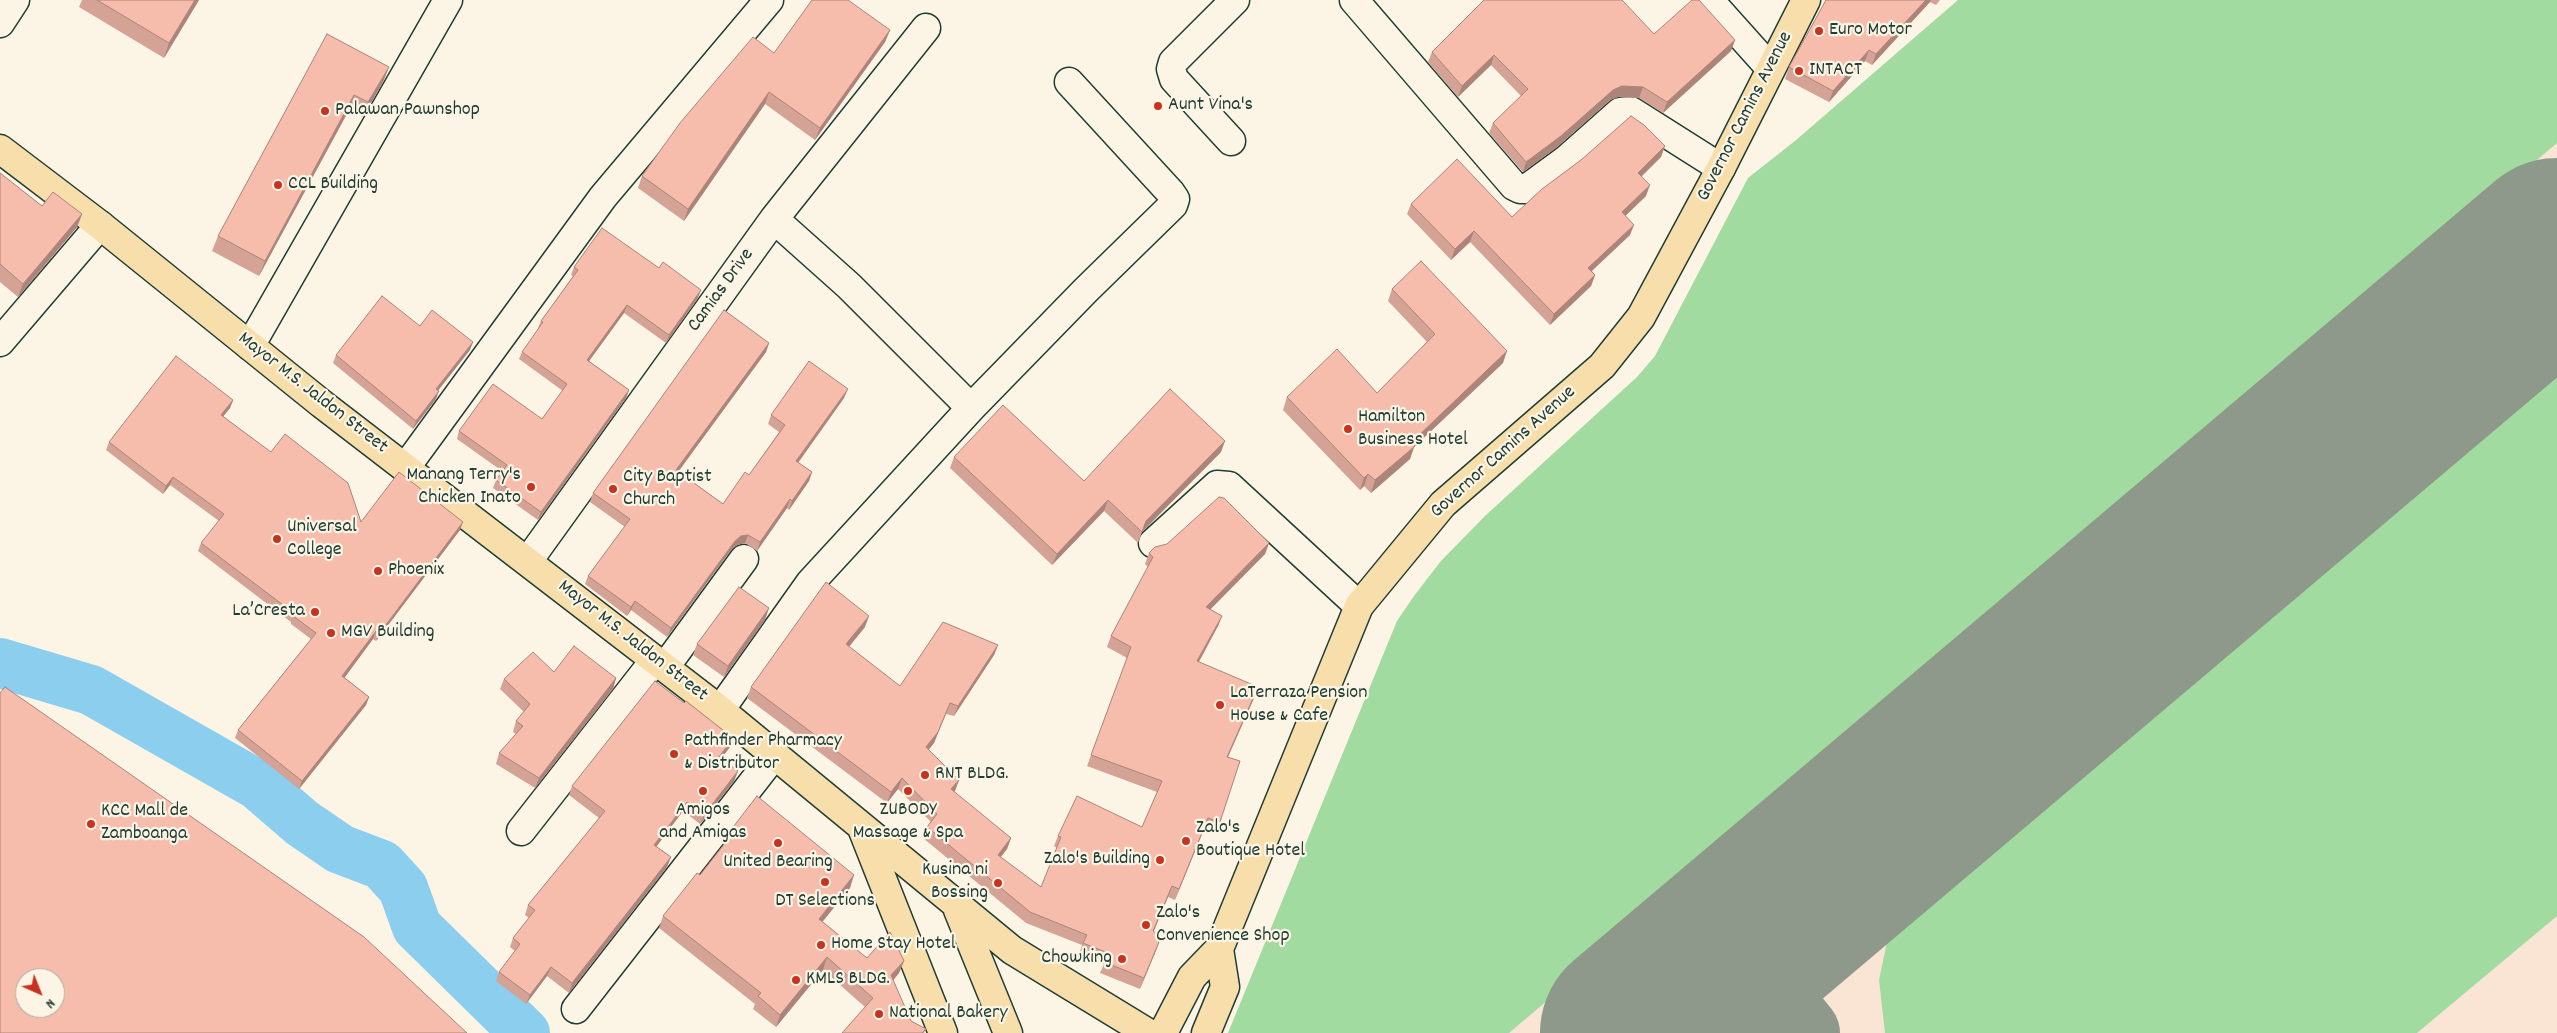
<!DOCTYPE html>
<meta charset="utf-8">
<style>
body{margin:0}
#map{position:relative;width:2557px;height:1033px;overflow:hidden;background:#fcf5e5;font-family:Dekko,sans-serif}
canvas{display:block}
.north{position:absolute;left:15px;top:968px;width:50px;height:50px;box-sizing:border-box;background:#fcf5e5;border:1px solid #a4ab9e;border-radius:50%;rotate:136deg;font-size:14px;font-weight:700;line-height:20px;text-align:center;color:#1f3d34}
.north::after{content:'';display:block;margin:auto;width:18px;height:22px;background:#c8321e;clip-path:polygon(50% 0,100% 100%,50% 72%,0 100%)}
</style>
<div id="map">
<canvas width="2557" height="1033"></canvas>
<div class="north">N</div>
</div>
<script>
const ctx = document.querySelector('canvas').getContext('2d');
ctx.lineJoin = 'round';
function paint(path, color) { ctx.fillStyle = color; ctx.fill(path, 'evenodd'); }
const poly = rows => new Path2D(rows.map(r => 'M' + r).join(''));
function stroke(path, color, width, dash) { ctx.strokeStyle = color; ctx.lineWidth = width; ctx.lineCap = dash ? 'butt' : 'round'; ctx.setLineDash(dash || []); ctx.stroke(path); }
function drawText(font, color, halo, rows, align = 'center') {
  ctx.font = font + ' Dekko,sans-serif'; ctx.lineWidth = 4.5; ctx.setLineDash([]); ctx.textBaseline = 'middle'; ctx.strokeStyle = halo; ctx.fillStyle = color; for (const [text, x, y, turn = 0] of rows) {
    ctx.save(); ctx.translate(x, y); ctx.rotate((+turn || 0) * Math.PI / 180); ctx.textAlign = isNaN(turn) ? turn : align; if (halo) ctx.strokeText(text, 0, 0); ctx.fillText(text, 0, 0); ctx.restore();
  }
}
paint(poly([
 [1958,0,2557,0,2557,1033,1228,1033,1397,621,1414,596,1441,561,1485,516,1637,377,1655,356,1748,178,1795,141]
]), '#fae4d4');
paint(poly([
 [1958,0,2557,0,2557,143,1509,1033,1228,1033,1397,621,1414,596,1441,561,1485,516,1637,377,1655,356,1748,178,1795,141],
 [2557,376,2557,916,2417,1033,1885,1033,1879,980,1887,942]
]), '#a2db9f');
stroke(poly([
 [0,663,91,690,258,785,302,823,340,849,382,865,403,888,417,927,525,1033]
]), '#8bceed', 50);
stroke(poly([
 [1734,949,1802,1033],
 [1580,1033,1581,1023,1599,999,1688,988]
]), '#8e998c', 76);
stroke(poly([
 [1635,1033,2557,253]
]), '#8e998c', 190);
const minor = poly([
 [1354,0,1514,186,1520,189,1526,189,1567,159,1620,112,1631,111,1721,168],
 [1709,0,1770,68],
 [0,23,15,0],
 [1231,141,1174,79,1171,69,1173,62,1235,0],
 [774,219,849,286,971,408],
 [0,342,100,225],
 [250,346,448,0],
 [406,467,603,197,769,0],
 [1153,543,1217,485,1229,486,1359,606],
 [528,561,774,219,926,28],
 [665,667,744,559],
 [720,710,810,583,971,408,1086,290,1173,205,1175,199,1171,193,1069,82],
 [521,831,655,660],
 [576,1009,775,754]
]);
const major = poly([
 [0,149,100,225,322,404,720,710,1012,950,1148,1033],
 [862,828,943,1033],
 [958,910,1008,1033],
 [1163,1033,1192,977,1219,949,1359,606,1443,504,1602,366,1641,317,1721,168,1806,0],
 [1206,1033,1225,987,1219,949]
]);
stroke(minor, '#1f3d34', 31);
stroke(major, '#1f3d34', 31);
stroke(minor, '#fcf5e5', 28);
stroke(major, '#f8deab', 28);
paint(poly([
 [82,0,199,0,164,58,79,7],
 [1826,0,1940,0,1936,5,1930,2,1872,65,1865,61,1829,102,1785,79,1789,67],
 [890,30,885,42,815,140,765,104,684,221,638,188,642,176,774,53],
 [327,34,389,67,383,82,363,117,349,110,259,276,212,251,218,236],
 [1654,34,1735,40,1731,51,1663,113,1639,98,1618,97,1610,100,1557,147,1523,172,1489,133,1493,123,1521,96,1491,65,1458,97,1428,62,1432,52],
 [1661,157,1641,176,1646,196,1625,216,1630,235,1592,271,1595,275,1591,286,1550,325,1470,242,1451,260,1407,214,1411,204,1512,217],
 [0,173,42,206,82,214,77,227,18,297,0,282],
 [574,267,698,298,666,343,624,313,589,361,629,390,626,398,538,520,493,488,496,480,502,471,457,439,459,431,542,419,563,391,519,359,522,352,539,329,538,328,541,321,573,276,571,275],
 [1392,289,1503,363,1414,447,1410,459,1371,493,1364,486,1360,490,1283,410,1287,397,1377,393,1427,342,1388,301],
 [420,326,470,350,438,390,436,399,413,429,333,363,336,355],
 [769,343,766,352,678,471,723,504,749,475,779,432,768,424,771,415,844,398,798,462,812,472,809,481,789,510,787,508,757,551,745,543,737,545,731,550,667,637,631,610,627,616,585,584,588,576,625,527,590,502,593,493],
 [233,400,230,408,223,416,361,522,460,530,376,641,373,639,344,677,369,697,366,705,299,789,235,738,238,730,311,639,291,624,291,622,198,551,201,543,219,521,170,485,163,494,106,450,109,442],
 [1221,452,1142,532,1138,543,1104,511,1052,565,950,468,954,457,1084,481],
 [1269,543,1265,554,1210,609,1222,616,1218,626,1199,662,1254,698,1228,757,1240,761,1216,833,1204,829,1175,900,1168,897,1154,931,1157,948,1140,989,1100,973,1104,964,1079,954,1082,945,1026,923,923,838,927,827,931,822,898,789,887,803,747,698,751,687,865,627,849,647,900,686,998,645,994,655,954,716,946,714,934,743,928,750,959,780,954,792,1011,838,1007,849,1000,857,1041,887,1057,848,1054,846,1058,836,1142,827,1157,792,1087,766,1127,658,1107,647,1111,636,1148,567,1145,564,1149,553],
 [765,620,724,677,693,655,697,644],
 [554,672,616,678,613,689,535,788,496,764,499,753,516,734,513,732,516,721,524,712,500,689,504,679],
 [684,703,733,738,730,747,721,759,738,771,734,781,700,824,683,811,656,846,671,857,667,867,569,993,547,976,526,1004,496,981,499,972,515,951,510,947,513,938,529,918,525,915,528,905,599,818,569,795,572,786],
 [730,831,850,888,822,921,867,958,904,961,899,973,893,980,911,1021,926,1029,924,1033,842,1033,865,1007,823,970,776,1027,753,1009,755,1004,659,928,663,916,700,875,725,843]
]), '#d4a395');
paint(poly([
 [195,0,199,0,164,58,169,43],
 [1926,0,1931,0,1930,2,1872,65,1876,54],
 [890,30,885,42,815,140,820,128],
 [1735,40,1731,51,1663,113,1667,102],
 [1869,50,1865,61,1829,102,1833,91],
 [1494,55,1491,65,1458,97,1462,86],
 [389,67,383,82,363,117,368,102],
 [1622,86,1643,87,1639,98,1618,97,1610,100,1557,147,1523,172,1526,162,1613,90],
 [769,92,765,104,684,221,688,209],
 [354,95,349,110,259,276,265,261],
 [1665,146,1661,157,1634,184,1638,173],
 [1650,185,1646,196,1618,223,1622,212],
 [82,214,77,227,18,297,23,284],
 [1634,225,1630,235,1584,278,1588,268],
 [1474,231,1470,242,1451,260,1455,249],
 [1595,275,1591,286,1550,325,1554,314],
 [701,290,698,298,666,343,669,335],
 [627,305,624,313,584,368,587,360],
 [473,342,470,350,433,397,436,389],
 [769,343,766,352,673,479,676,470],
 [1507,351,1503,363,1412,449,1414,447,1410,459,1371,493,1375,480,1416,438],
 [848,389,844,398,793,470,796,461],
 [629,390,626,398,538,520,541,512],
 [439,391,436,399,413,429,416,421],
 [233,400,230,408,218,423,221,415],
 [1225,441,1221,452,1142,532,1138,543,1146,521],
 [812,472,809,481,789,510,792,501],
 [1368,474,1364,486,1360,490,1364,478],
 [173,477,170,485,163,494,166,486],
 [790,499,787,508,757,551,760,542],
 [1108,500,1104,511,1052,565,1057,554],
 [463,522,460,530,376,641,379,634],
 [748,535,745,543,737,545,731,550,667,637,671,628,735,541,741,536],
 [1269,543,1265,554,1202,618,1206,607],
 [635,601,631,610,627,616,631,607],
 [769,608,765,620,724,677,728,666],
 [869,616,865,627,842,655,846,644],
 [1222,616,1218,626,1193,672,1197,661],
 [376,631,373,639,340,684,342,676],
 [998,645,994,655,954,716,958,706],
 [616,678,613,689,535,788,539,778],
 [1258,687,1254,698,1223,768,1227,757],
 [369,697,366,705,299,789,302,781],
 [950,703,934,743,922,758,926,747],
 [733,738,730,747,715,766,719,757],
 [738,771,734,781,700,824,704,815],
 [902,778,898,789,887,803,891,792],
 [959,780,955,791,947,800,951,789],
 [687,802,683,811,651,854,654,845],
 [1208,818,1204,829,1175,900,1179,889],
 [1011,838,1007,849,994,866,998,855],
 [671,857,667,867,569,993,572,983],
 [854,875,850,888,815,931,819,919],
 [1172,886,1168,897,1149,942,1153,931],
 [1161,937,1157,948,1140,989,1144,978],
 [827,957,823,970,776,1027,780,1015],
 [904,961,899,973,887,988,891,975],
 [551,967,547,976,526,1004,530,995]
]), '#ac8479');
const building = poly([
 [97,0,195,0,169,43,97,0],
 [812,0,848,0,890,30,820,128,769,92,688,209,642,176,680,123,753,37,774,53,812,0],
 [1484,0,1622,0,1654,34,1692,0,1699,0,1735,40,1667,102,1643,87,1622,86,1613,90,1561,136,1526,162,1493,123,1528,89,1494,55,1462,86,1432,52,1484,0],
 [1826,0,1926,0,1876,54,1869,50,1833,91,1789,67,1826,0],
 [327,34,389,67,368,102,354,95,265,261,218,236,327,34],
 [1631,116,1644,125,1665,146,1638,173,1650,185,1622,212,1634,225,1588,268,1595,275,1554,314,1474,231,1455,249,1411,204,1457,159,1512,217,1542,189,1581,160,1631,116],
 [0,173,42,206,53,192,82,214,23,284,0,264,0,173],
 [602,228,659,268,663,262,701,290,669,335,627,305,587,360,629,390,541,512,496,480,507,465,459,431,493,384,542,419,567,384,522,352,543,322,541,321,578,270,574,267,602,228],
 [1421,261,1507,351,1416,438,1414,447,1375,480,1368,474,1364,478,1287,397,1337,349,1377,393,1435,334,1392,289,1421,261],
 [382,296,420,326,432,310,473,342,436,389,439,391,416,421,336,355,382,296],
 [724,310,769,343,676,470,723,504,745,472,749,475,785,425,771,415,809,361,848,389,796,461,812,472,792,501,790,499,760,542,748,535,741,536,735,541,671,628,635,601,631,607,588,576,630,519,593,493,724,310],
 [176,356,233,400,221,415,271,452,285,434,348,483,361,522,399,472,463,522,379,634,376,631,342,676,369,697,302,781,238,730,316,633,293,616,295,614,201,543,224,514,173,477,166,486,109,442,176,356],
 [1170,389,1225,441,1146,521,1142,532,1108,500,1057,554,954,457,1003,405,1084,481,1170,389],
 [1219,497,1224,498,1269,543,1206,607,1222,616,1197,661,1258,687,1227,757,1240,761,1220,822,1208,818,1179,889,1172,886,1153,931,1161,937,1144,978,1104,962,1108,953,1083,943,1087,935,1030,912,927,827,937,814,902,778,891,792,751,687,826,582,869,616,846,644,900,686,943,622,998,645,958,706,950,703,938,732,926,747,959,780,951,789,1011,838,998,855,1041,887,1061,837,1058,836,1077,796,1142,827,1162,781,1091,755,1131,647,1111,636,1153,557,1149,553,1155,547,1167,544,1219,497],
 [739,587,769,608,728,666,697,644,739,587],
 [574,646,616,678,539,778,499,753,523,726,516,721,530,704,504,679,533,652,554,672,574,646],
 [655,681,684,703,686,701,733,738,719,757,738,771,704,815,687,802,654,845,671,857,572,983,551,967,530,995,499,972,520,944,513,938,535,910,528,905,605,811,572,786,655,681],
 [5,687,364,937,467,1033,0,1033,0,693,5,687],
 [25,978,55,978,55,1008,25,1008,25,978],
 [757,796,854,875,819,919,867,958,890,932,904,961,891,975,911,1021,926,1029,922,1033,842,1033,873,998,827,957,780,1015,758,996,761,993,663,916,697,873,700,875,733,833,730,831,757,796]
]);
paint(building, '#f6bdad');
stroke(building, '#ac8479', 1);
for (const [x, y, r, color] of [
 [1819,31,5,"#c8321e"],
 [1799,71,5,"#c8321e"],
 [1158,106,5,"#c8321e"],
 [325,111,5,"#c8321e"],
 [278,185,5,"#c8321e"],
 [1348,429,5,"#c8321e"],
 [531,487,5,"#c8321e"],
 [613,489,5,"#c8321e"],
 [277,539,5,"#c8321e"],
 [378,571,5,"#c8321e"],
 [315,612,5,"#c8321e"],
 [331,633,5,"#c8321e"],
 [1220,705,5,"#c8321e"],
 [674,754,5,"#c8321e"],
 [925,775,5,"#c8321e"],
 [703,791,5,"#c8321e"],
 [908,791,5,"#c8321e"],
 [91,824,5,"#c8321e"],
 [1186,841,5,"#c8321e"],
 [778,843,5,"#c8321e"],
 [1160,860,5,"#c8321e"],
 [825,882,5,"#c8321e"],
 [998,883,5,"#c8321e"],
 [1146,925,5,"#c8321e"],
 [821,945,5,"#c8321e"],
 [1122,959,5,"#c8321e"],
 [796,980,5,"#c8321e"],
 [879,1014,5,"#c8321e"]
]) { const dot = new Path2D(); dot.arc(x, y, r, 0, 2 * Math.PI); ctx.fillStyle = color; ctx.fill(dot); stroke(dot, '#fcf5e5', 2); }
drawText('20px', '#1f3d34', '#fcf5e5', [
 ["Euro Motor",1829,31],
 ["INTACT",1809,71],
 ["Aunt Vina's",1168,106],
 ["Palawan Pawnshop",335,111],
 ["CCL Building",288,185],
 ["Hamilton",1358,418],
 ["Business Hotel",1358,441],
 ["Manang Terry's",521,476,"right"],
 ["Chicken Inato",521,499,"right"],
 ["City Baptist",623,478],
 ["Church",623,501],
 ["Universal",287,528],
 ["College",287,551],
 ["Phoenix",388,571],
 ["La’Cresta",305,612,"right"],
 ["MGV Building",341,633],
 ["LaTerraza Pension",1230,694],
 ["House & Cafe",1230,717],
 ["Pathfinder Pharmacy",684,742],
 ["& Distributor",684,765],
 ["RNT BLDG.",935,775],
 ["Amigos",703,811,"center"],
 ["and Amigas",703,834,"center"],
 ["ZUBODY",908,811,"center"],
 ["Massage & Spa",908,834,"center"],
 ["KCC Mall de",101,812],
 ["Zamboanga",101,835],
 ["Zalo's",1196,829],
 ["Boutique Hotel",1196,852],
 ["Zalo's Building",1150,860,"right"],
 ["United Bearing",778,863,"center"],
 ["Kusina ni",988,871,"right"],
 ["Bossing",988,894,"right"],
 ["DT Selections",825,902,"center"],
 ["Zalo's",1156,914],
 ["Convenience Shop",1156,937],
 ["Home Stay Hotel",831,945],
 ["Chowking",1112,959,"right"],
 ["KMLS BLDG.",806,980],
 ["National Bakery",889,1014]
], 'left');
drawText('20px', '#1f3d34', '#fcf5e5', [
 ["Governor Camins Avenue",1746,117,-63],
 ["Camias Drive",722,291,-54],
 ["Mayor M.S. Jaldon Street",312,394,38],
 ["Governor Camins Avenue",1504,453,-42],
 ["Mayor M.S. Jaldon Street",632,642,38]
]);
</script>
